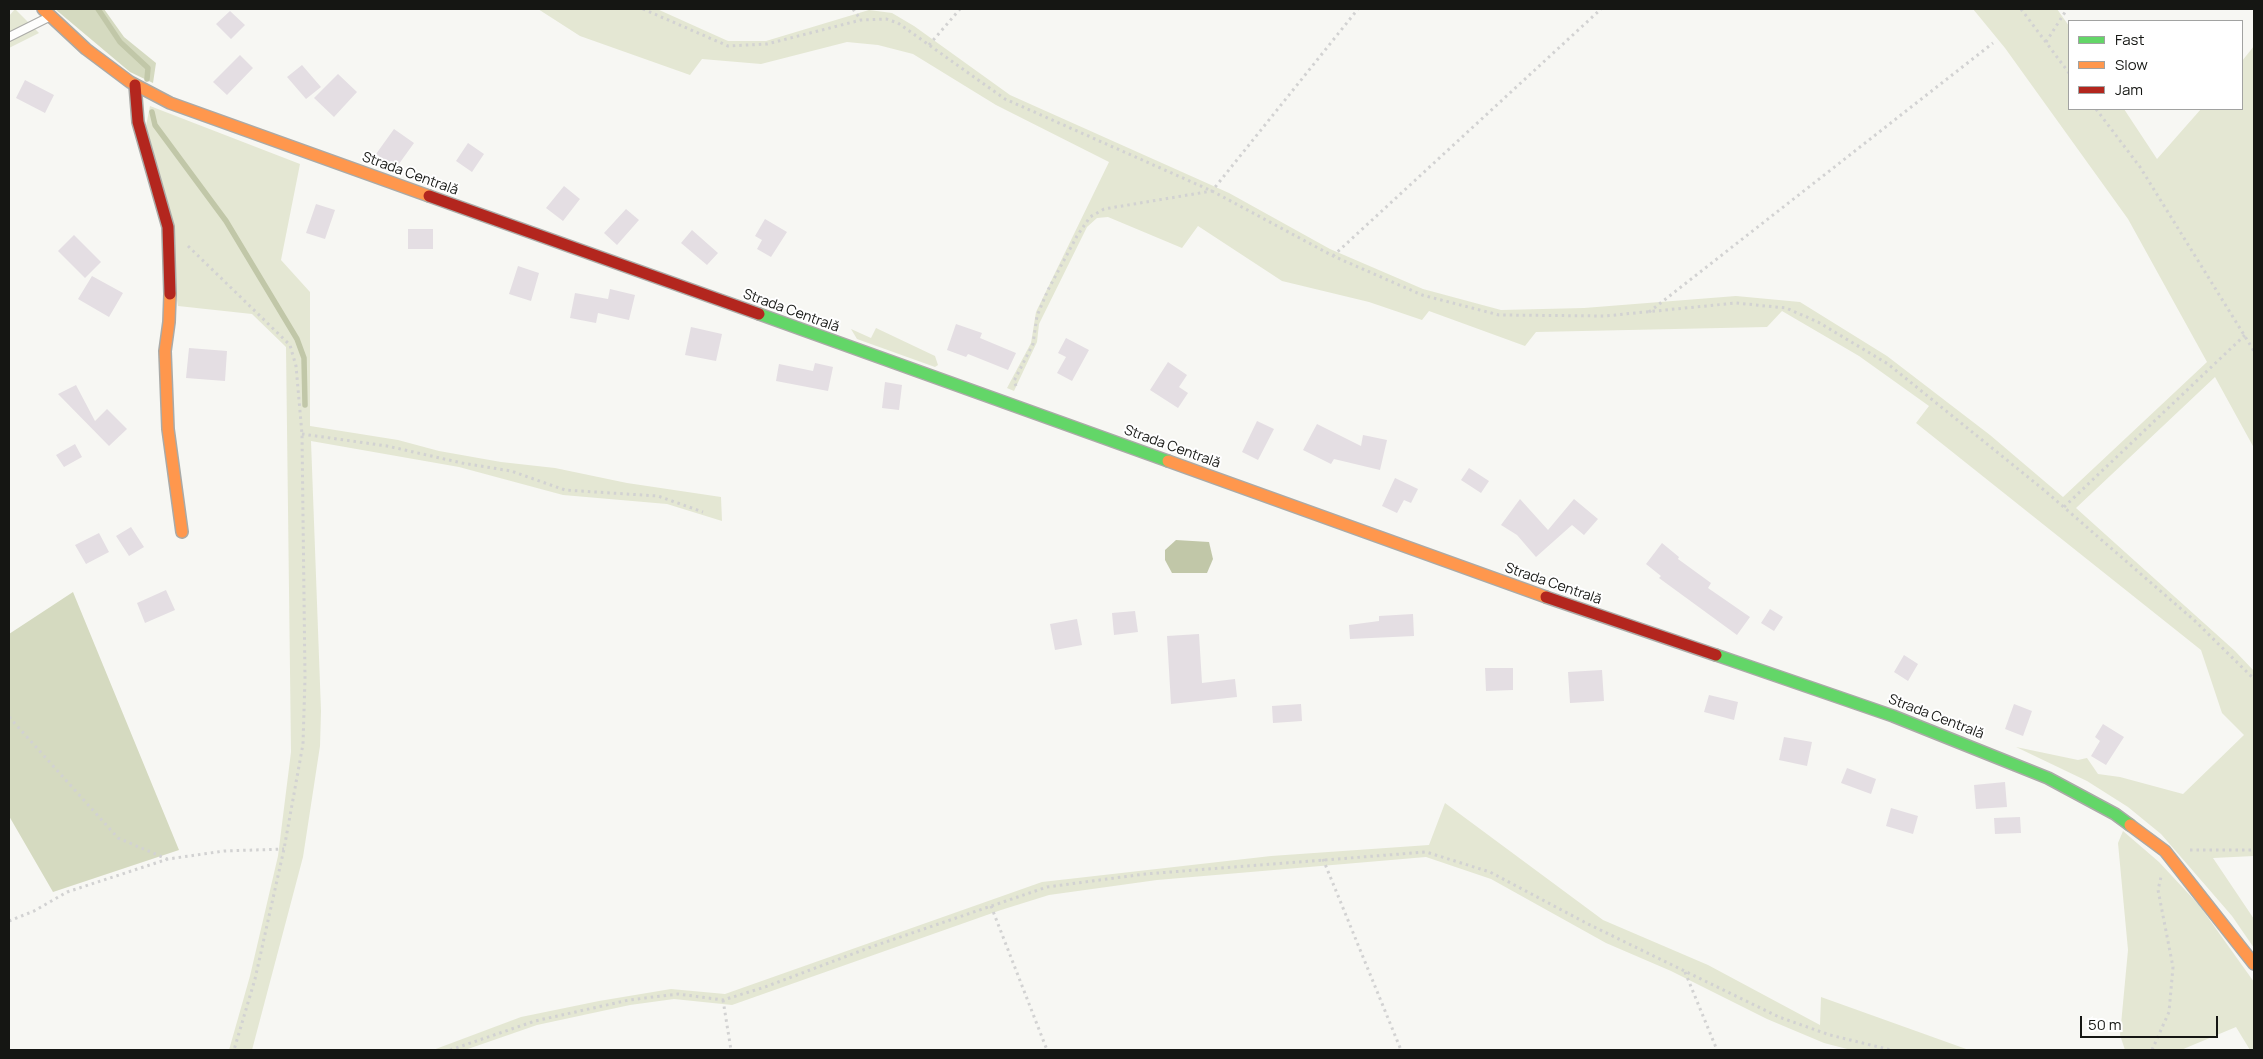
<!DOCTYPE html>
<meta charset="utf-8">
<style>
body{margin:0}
#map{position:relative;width:2263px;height:1059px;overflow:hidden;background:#f7f7f3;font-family:Manrope,sans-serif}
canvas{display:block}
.frame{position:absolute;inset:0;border:10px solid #151613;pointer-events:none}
.legend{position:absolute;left:2068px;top:20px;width:175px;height:90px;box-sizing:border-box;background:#fff;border:1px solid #a1a2a1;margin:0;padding:6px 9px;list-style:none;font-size:15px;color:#151613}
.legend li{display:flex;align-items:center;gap:10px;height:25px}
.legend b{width:25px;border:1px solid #a1a2a1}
.scale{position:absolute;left:2080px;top:1016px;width:138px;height:22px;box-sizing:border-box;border:2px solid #151613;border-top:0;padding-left:6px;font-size:15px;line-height:18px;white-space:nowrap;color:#151613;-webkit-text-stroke:4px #fff;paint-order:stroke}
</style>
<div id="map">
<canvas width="2263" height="1059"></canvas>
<div class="frame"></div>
<ul class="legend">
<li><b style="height:6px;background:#63d668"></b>Fast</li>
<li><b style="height:6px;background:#ff974d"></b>Slow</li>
<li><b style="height:6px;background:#b3261e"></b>Jam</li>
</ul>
<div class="scale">50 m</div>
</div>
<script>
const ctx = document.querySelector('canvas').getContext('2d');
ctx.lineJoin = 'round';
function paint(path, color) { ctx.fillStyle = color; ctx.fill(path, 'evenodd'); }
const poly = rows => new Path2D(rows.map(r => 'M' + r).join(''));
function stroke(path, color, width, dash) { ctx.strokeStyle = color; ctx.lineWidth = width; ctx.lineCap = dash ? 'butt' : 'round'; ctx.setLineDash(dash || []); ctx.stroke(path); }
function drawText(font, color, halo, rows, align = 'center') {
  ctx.font = font + ' Manrope,sans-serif'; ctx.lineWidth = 4; ctx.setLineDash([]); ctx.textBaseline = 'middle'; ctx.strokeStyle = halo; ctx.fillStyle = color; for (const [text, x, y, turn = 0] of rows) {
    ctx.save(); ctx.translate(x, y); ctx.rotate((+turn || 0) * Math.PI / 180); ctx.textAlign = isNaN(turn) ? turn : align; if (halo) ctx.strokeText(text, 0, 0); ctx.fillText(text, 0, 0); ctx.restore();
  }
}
paint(poly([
 [15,9,39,33,9,48,9,16],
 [538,9,657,9,728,41,766,41,869,10,892,13,914,26,1010,95,1229,193,1330,249,1423,289,1501,310,1584,308,1736,296,1800,302,1887,356,1990,435,2063,497,2207,362,2128,219,2005,48,1973,9,2057,9,2069,26,2069,109,2124,109,2157,159,2201,109,2242,109,2242,61,2254,46,2254,448,2215,377,2076,508,2235,651,2254,671,2254,856,2213,858,2254,919,2254,948,2232,916,2161,834,2128,807,2087,781,2016,747,2078,760,2087,758,2098,774,2120,777,2183,794,2244,735,2222,713,2201,650,1916,423,1929,406,1859,356,1782,311,1767,327,1536,332,1525,346,1429,311,1422,320,1369,302,1282,281,1198,226,1182,248,1108,217,1097,218,1087,227,1039,324,1037,342,1014,391,1007,388,1031,343,1036,312,1109,162,996,105,913,54,878,45,847,42,761,64,702,59,690,75,580,36],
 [150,106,300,164,281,260,310,292,310,426,398,440,439,451,501,462,555,468,627,483,721,497,722,521,667,504,563,495,459,467,311,441,321,711,320,746,303,857,252,1050,229,1050,250,976,278,856,291,752,286,347,252,314,178,306,146,126],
 [876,328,935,356,938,365,935,367,857,339,851,329,871,338],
 [1445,803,1603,920,1708,965,1820,1025,1821,997,1969,1050,1851,1050,1824,1043,1767,1019,1671,971,1606,943,1491,879,1426,857,1157,880,1049,895,1001,910,732,1005,674,999,630,1005,537,1025,465,1050,433,1050,521,1017,599,1001,671,989,725,994,1042,882,1271,856,1429,845],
 [2123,831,2159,862,2199,905,2254,982,2254,1050,2250,1050,2236,1027,2181,1050,2125,1050,2120,1035,2128,950,2118,843]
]), '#e4e7d3');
paint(poly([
 [55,9,104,9,124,37,156,63,153,83,130,72],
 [73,592,179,850,53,892,9,816,9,634]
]), '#d5dac0');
paint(poly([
 [1176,540,1209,542,1213,559,1207,573,1172,573,1165,560,1165,550]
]), '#c1c7a8');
stroke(poly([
 [98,9,120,42,148,68,147,79],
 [152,112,155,125,226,221,297,339,304,358,305,405]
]), '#c1c7a8', 5.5);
paint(poly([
 [230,11,245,25,231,39,216,24],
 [240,55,253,68,227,95,213,82],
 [302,65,321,87,306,99,287,77],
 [338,74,357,92,334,117,314,98],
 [25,80,54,95,45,113,16,98],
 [394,129,414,143,396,168,376,154],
 [468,143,484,154,472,172,456,161],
 [564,186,580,199,563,221,546,208],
 [316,204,335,210,325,239,306,233],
 [626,209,639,220,617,245,604,233],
 [765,219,787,232,771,257,757,249,762,240,755,236],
 [408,229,433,229,433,249,408,249],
 [692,230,718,253,707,265,681,243],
 [74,235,101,262,85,278,58,251],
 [518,266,539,273,531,301,509,294],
 [92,276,123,293,109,317,78,299],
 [610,289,635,295,629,320,598,313,596,323,570,318,575,293,608,299],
 [956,324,982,333,980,338,1016,353,1008,370,968,354,966,357,947,350],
 [691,327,722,334,716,361,685,355],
 [1066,338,1089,350,1072,381,1057,373,1066,357,1058,353],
 [189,348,227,351,225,381,186,378],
 [1168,362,1187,375,1179,387,1188,393,1178,408,1150,390],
 [815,363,833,367,828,391,776,381,779,364,813,371],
 [885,382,902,385,899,410,882,408],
 [76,385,95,421,107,409,127,429,109,446,58,394],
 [1257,421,1274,429,1258,460,1242,452],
 [1317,424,1361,446,1363,435,1387,440,1380,470,1334,459,1331,464,1303,450],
 [75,444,82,457,64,467,56,455],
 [1469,468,1489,481,1481,493,1461,480],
 [1395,478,1418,489,1411,503,1404,500,1397,513,1382,506],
 [1520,499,1548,530,1574,499,1598,519,1584,535,1572,525,1536,557,1517,535,1501,525],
 [131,527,144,547,129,556,116,536],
 [99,533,109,552,86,564,75,545],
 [1662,543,1679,557,1678,559,1711,583,1708,588,1750,617,1737,635,1659,578,1661,576,1646,564],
 [166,590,175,610,145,623,137,603],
 [1770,609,1783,617,1774,631,1761,623],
 [1135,611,1138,632,1114,635,1112,613],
 [1413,614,1414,636,1350,639,1349,625,1379,621,1379,616],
 [1077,619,1082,645,1055,650,1050,624],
 [1199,634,1202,683,1235,679,1237,697,1171,704,1167,636],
 [1904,655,1918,664,1908,681,1894,672],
 [1485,668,1513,668,1513,690,1486,691],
 [1602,670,1604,701,1570,703,1568,672],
 [1709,695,1738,702,1734,720,1704,712],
 [1301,704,1302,721,1273,723,1272,706],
 [2014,704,2032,711,2023,736,2005,729],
 [2103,724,2124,737,2106,765,2091,756,2100,741,2095,737],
 [1784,737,1812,742,1807,766,1779,760],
 [1847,768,1876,779,1871,794,1841,783],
 [2005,782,2007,807,1976,809,1974,785],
 [1891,808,1918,816,1913,834,1886,826],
 [2020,817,2021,833,1995,834,1994,818]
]), '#e4dee3');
const lane = poly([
 [9,37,49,17]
]);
const fast = poly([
 [759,314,1168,461],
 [1716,655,1893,716,2048,778,2115,814,2130,825]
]);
const slow = poly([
 [43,9,86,49,130,82,170,103,429,196],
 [170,294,169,322,165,351,168,429,182,532],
 [1168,461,1546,597],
 [2130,825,2165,851,2254,964]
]);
const jam = poly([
 [135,85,138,122,168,227,170,294],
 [429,196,759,314],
 [1546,597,1716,655]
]);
stroke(lane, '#aaaaa7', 10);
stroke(fast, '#aaaaa7', 14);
stroke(slow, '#aaaaa7', 14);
stroke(jam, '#aaaaa7', 14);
stroke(poly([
 [643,9,728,46,767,44,861,20,886,19,898,23,1005,99,1212,191,1333,256,1422,295,1499,315,1605,316,1736,303,1786,308,1818,322,1888,364,2044,490,2195,621,2254,679],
 [853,9,861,20],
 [2021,9,2069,73],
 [2046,42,2067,9],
 [929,45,960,9],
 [2096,109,2140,167,2254,351],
 [188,246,290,345,296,366,302,434,305,678,303,744,284,849,255,979,234,1050],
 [1333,256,1601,9],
 [1649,312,1993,43],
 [1016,386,1014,381,1033,344,1037,316,1048,290,1077,236,1090,217,1104,209,1212,191,1358,9],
 [302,434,387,446,462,463,511,471,565,490,658,496,703,512],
 [2064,507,2245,335],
 [9,717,118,838,167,859],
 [2190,850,2254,850],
 [1323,859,1401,1050],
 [991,906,1047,1050],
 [9,921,34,911,67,892,168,859,224,851,284,849],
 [1685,972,1717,1050],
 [723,1000,731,1050],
 [450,1050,535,1021,629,1000,678,994,723,1000,765,987,871,947,1047,887,1145,874,1426,852,1490,872,1588,924,1779,1017,1830,1035,1891,1050],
 [2152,1050,2169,1012,2173,967,2158,890,2161,877]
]), '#d2d2d2', 3, [2.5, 4]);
stroke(lane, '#fefefd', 8);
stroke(fast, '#63d668', 11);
stroke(slow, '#ff974d', 11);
stroke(jam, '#b3261e', 11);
drawText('14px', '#151613', '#fff', [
 ["Strada Centrală",410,174,20],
 ["Strada Centrală",791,311,20],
 ["Strada Centrală",1172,447,20],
 ["Strada Centrală",1553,584,19],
 ["Strada Centrală",1936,717,21]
]);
</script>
